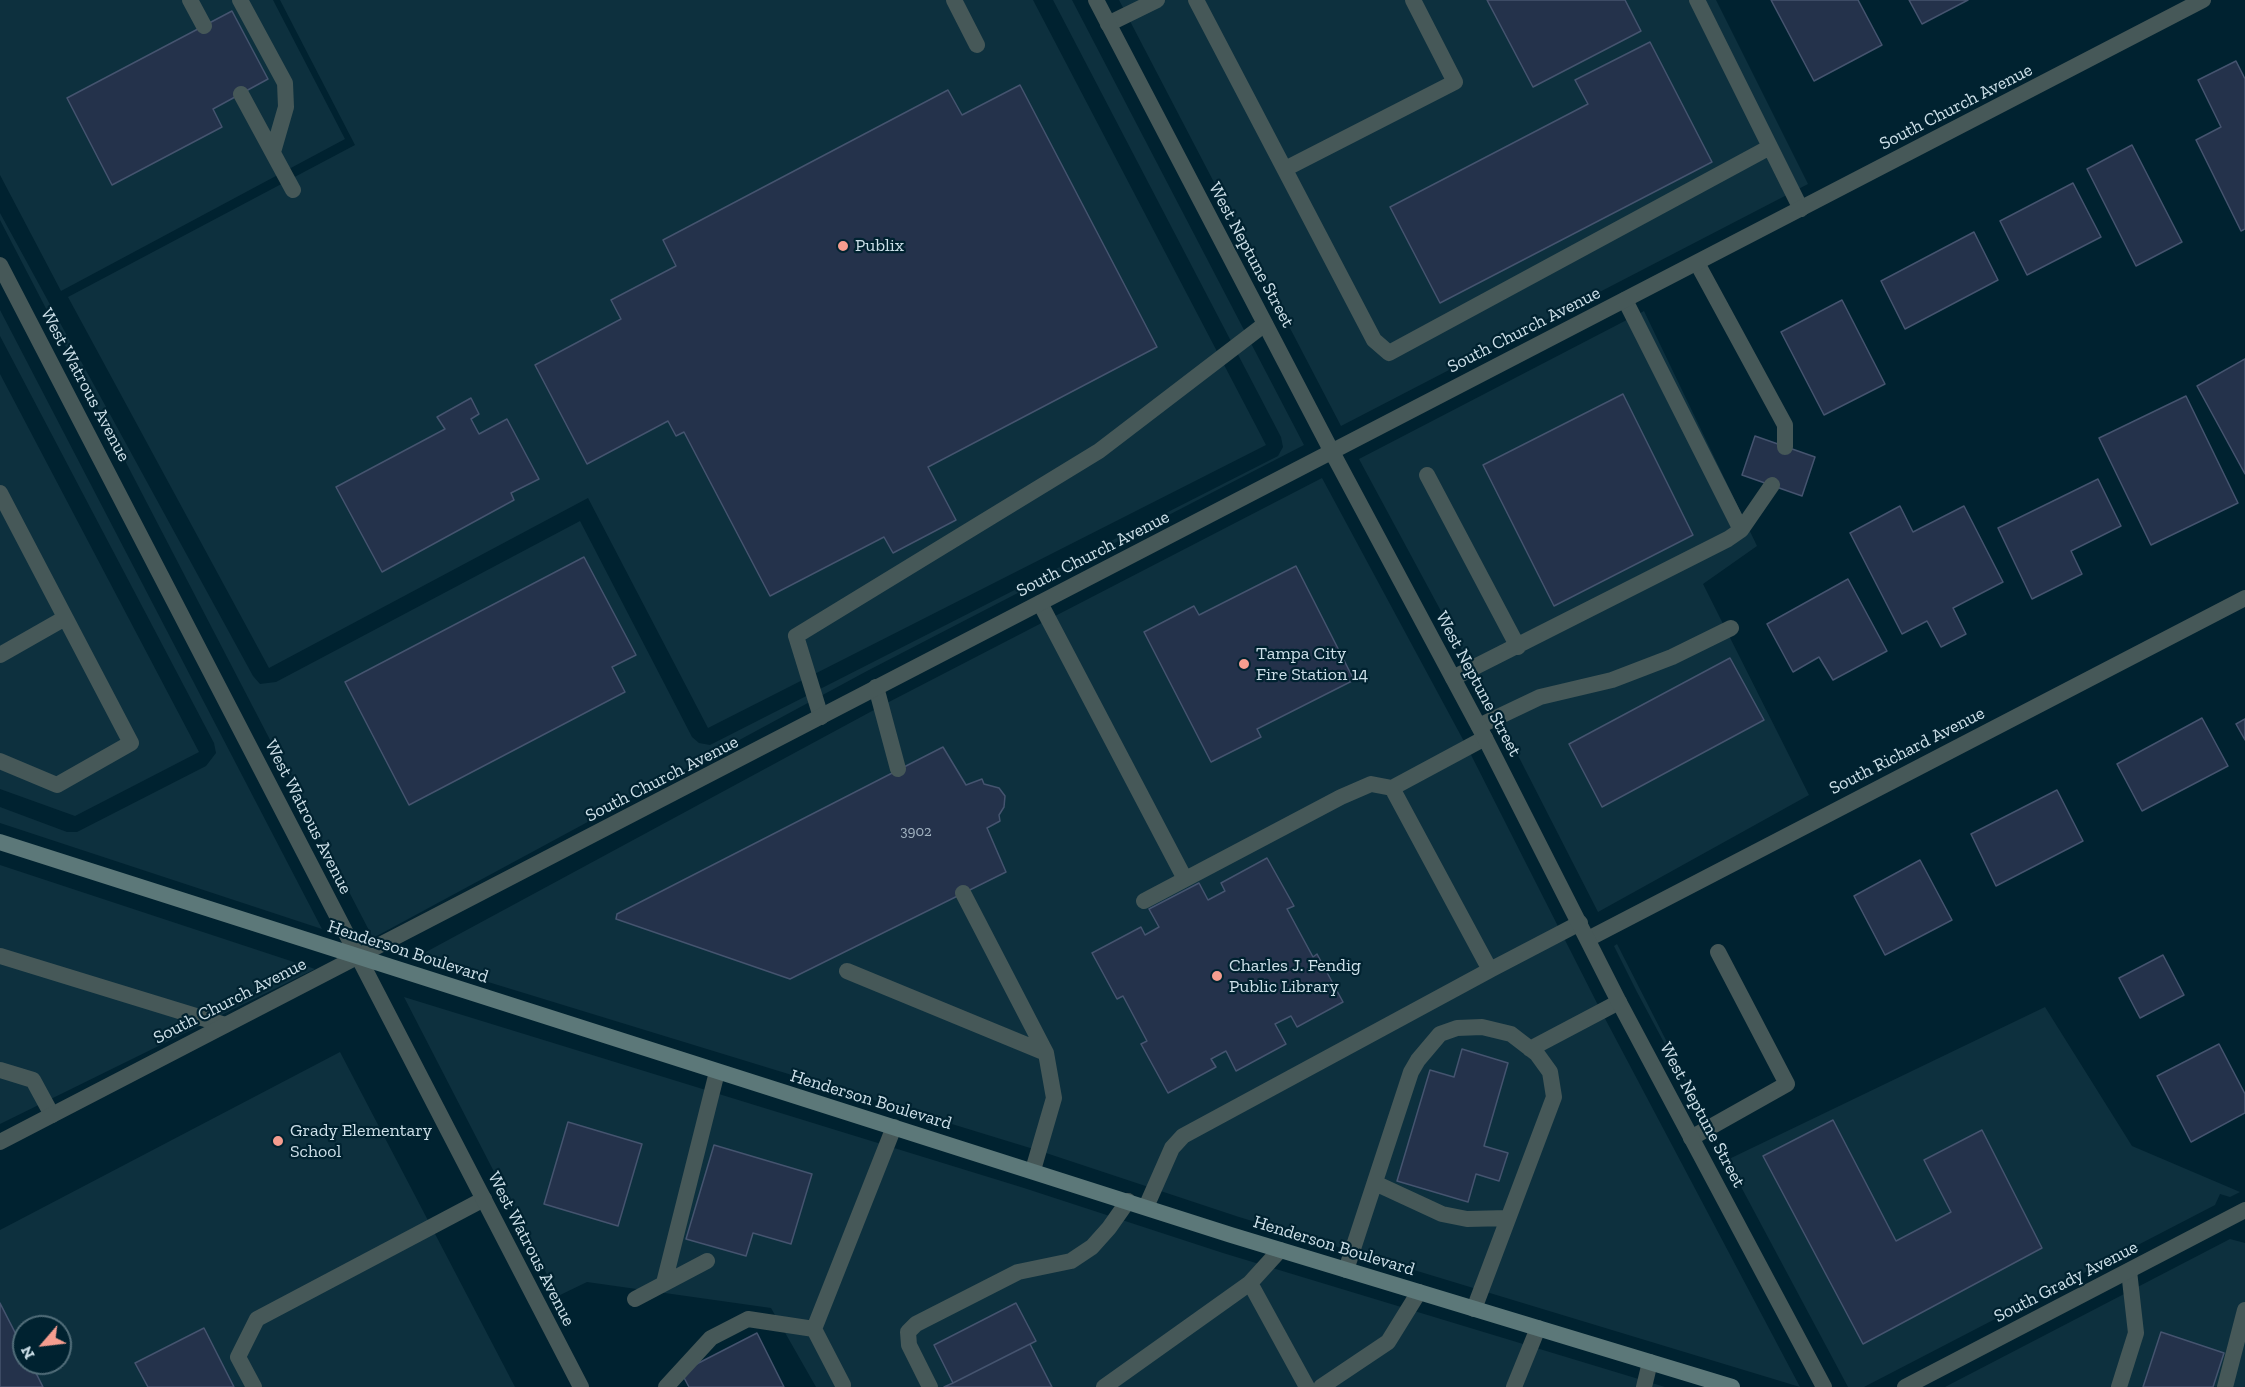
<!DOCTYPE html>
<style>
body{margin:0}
#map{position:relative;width:2245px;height:1387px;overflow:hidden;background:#002230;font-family:"Zilla Slab",serif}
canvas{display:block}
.north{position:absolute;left:12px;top:1315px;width:60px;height:60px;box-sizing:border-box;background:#002230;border:2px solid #526e7a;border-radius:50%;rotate:242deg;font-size:16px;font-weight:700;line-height:24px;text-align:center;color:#cde0e9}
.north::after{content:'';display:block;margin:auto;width:21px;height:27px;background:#f59d8f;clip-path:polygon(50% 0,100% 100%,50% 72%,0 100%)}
</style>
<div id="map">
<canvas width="2245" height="1387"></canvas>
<div class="north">N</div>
</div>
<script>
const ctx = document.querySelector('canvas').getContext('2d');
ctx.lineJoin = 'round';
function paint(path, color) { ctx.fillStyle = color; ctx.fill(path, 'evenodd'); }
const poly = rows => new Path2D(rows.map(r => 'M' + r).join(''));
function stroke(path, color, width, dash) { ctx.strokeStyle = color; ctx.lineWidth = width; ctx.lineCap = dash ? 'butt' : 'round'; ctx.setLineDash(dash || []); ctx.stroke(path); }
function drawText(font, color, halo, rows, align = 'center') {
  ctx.font = font + ' "Zilla Slab",serif'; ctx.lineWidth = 4.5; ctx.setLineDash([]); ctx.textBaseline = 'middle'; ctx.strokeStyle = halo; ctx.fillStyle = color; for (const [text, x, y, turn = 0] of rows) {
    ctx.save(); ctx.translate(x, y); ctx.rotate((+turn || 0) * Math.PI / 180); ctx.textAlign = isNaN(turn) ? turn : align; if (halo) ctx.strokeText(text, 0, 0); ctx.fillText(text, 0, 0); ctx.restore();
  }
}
paint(poly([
 [0,0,273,0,345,139,61,291,0,175],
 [280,0,1033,0,1266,445,708,728,588,498,269,668,68,297,355,145],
 [1053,0,1072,0,1304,445,867,671,373,938,0,220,0,213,253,676,260,684,276,682,580,521,692,737,699,743,710,745,1278,456,1283,447,1281,437],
 [1119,0,1716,0,1808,184,1341,426],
 [0,310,322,929,0,823,0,807,67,832,77,832,206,766,216,753,214,743,0,336],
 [1644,311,1757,546,1703,584,1809,795,1598,912,1504,728,1359,459],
 [0,374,199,752,75,816,0,789],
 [1322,478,1467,747,1601,1011,1800,1387,1239,1217,1040,1151,413,959,885,704],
 [0,865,315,969,0,1124],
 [1617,944,1727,1160,2045,1007,2132,1146,2240,1192,2230,1197,2220,1194,2215,1205,1864,1387,1848,1387,1637,992,1614,946],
 [404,997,1024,1188,1223,1253,1665,1387,816,1387,771,1308,587,1282,558,1296],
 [340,1052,515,1387,0,1387,0,1230],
 [24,1327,60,1327,60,1363,24,1363],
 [2230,1239,2245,1243,2245,1387,1945,1387]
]), '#0d303e');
const building = poly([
 [1487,0,1625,0,1641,31,1533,87,1487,0],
 [1771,0,1858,0,1882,45,1814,81,1771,0],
 [1909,0,1968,0,1922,24,1909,0],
 [232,11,268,79,213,109,222,127,112,185,67,98,232,11],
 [1650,42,1712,162,1440,303,1390,207,1588,104,1575,80,1650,42],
 [2236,61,2245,79,2245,229,2241,231,2196,140,2221,127,2198,80,2236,61],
 [1020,85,1157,347,928,467,956,520,893,553,884,537,770,596,684,432,676,436,668,421,587,464,535,365,621,319,611,300,676,266,663,240,948,90,962,115,1020,85],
 [2132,145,2182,242,2136,266,2087,169,2132,145],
 [2073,183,2101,237,2027,275,2000,221,2073,183],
 [1974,232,1998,280,1905,329,1881,281,1974,232],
 [1842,300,1885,384,1824,415,1781,332,1842,300],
 [2245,359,2245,474,2197,386,2245,359],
 [1623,394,1693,535,1554,606,1483,465,1623,394],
 [2186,396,2238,503,2151,545,2099,438,2186,396],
 [471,398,479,414,471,419,479,434,507,419,539,479,511,493,514,500,382,572,336,487,445,429,437,417,471,398],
 [1755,436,1815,457,1802,496,1742,475,1755,436],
 [2098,479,2121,526,2071,551,2082,574,2032,599,1998,528,2098,479],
 [1900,506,1913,532,1964,506,2003,582,1953,608,1966,634,1941,647,1927,621,1902,634,1850,533,1900,506],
 [584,557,636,655,612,667,625,692,409,805,345,682,584,557],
 [1296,566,1354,680,1257,729,1261,737,1211,762,1144,632,1194,606,1199,615,1296,566],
 [1848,579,1887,651,1833,680,1819,657,1793,672,1767,624,1848,579],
 [1730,658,1764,720,1602,807,1569,744,1730,658],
 [2202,718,2228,766,2142,811,2117,764,2202,718],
 [2245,719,2245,740,2236,724,2245,719],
 [943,747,966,785,982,779,984,784,999,788,1005,796,1004,807,999,815,1000,821,987,828,1006,872,790,979,616,919,617,914,943,747],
 [2057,790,2083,841,1996,886,1971,834,2057,790],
 [1267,858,1294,906,1287,909,1313,957,1317,954,1343,1002,1297,1027,1291,1016,1275,1024,1286,1044,1236,1071,1226,1051,1211,1059,1216,1067,1168,1093,1141,1044,1147,1041,1123,996,1117,999,1092,953,1141,927,1145,935,1159,927,1149,909,1199,883,1208,900,1225,891,1221,883,1267,858],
 [1920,860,1952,920,1885,955,1854,896,1920,860],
 [2163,955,2184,995,2140,1018,2119,978,2163,955],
 [2219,1044,2245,1094,2245,1113,2191,1142,2157,1076,2219,1044],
 [1462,1049,1508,1063,1484,1146,1508,1153,1499,1181,1476,1174,1468,1202,1397,1181,1430,1070,1454,1077,1462,1049],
 [1833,1120,1896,1241,1951,1212,1924,1160,1982,1130,2042,1248,1863,1344,1763,1156,1833,1120],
 [568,1122,642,1144,618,1226,544,1204,568,1122],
 [714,1145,812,1174,791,1244,753,1233,746,1256,686,1239,714,1145],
 [0,1303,24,1350,24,1363,31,1363,43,1387,0,1387,0,1303],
 [1016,1303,1036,1341,953,1383,934,1345,1016,1303],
 [204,1328,234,1387,148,1387,135,1363,204,1328],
 [2161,1332,2224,1353,2213,1387,2143,1387,2161,1332],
 [757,1333,784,1387,689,1387,681,1372,757,1333],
 [1030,1344,1052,1387,944,1387,953,1383,1030,1344]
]);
paint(building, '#24324b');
stroke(building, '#45546f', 1.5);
stroke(poly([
 [190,0,204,26],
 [240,0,285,83,286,107,273,152],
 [954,0,977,45],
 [1196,0,1374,340,1389,353,1770,147],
 [1697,0,1801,209],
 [1108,24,1157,0],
 [241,94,293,190],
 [1285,169,1455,82,1413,0],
 [1697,263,1785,425,1785,447],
 [1625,300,1741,530],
 [1427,475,1518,647],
 [0,493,131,743,57,785,0,761],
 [1040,603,1185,879],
 [0,655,65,618],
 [1453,678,1728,539,1741,530,1772,485],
 [876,687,898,769],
 [821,717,796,636,1099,451,1265,324],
 [1479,726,1540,697,1612,680,1672,657,1731,628],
 [1485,738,1392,788,1490,970,1580,923],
 [963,893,1046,1053,1054,1098,1033,1170],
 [1144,901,1341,797,1371,784,1392,788],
 [0,956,225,1025],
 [847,971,1046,1053],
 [1530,1049,1619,1002],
 [0,1070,33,1080,52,1115],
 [1691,1138,1787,1084,1718,952],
 [1375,1183,1442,1214,1467,1219,1508,1218],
 [1146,1207,1172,1148,1183,1136,1490,970],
 [1346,1270,1411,1072,1418,1060,1440,1034,1457,1028,1482,1027,1511,1034,1537,1054,1550,1072,1554,1097,1474,1309],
 [664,1283,717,1072],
 [1250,1283,1307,1387],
 [635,1299,707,1261],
 [814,1329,843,1385],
 [254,1387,238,1357,257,1319,484,1199],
 [666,1387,711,1338,748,1319,814,1329,894,1127],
 [930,1387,909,1345,908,1332,916,1324,1018,1272,1071,1261,1092,1247,1109,1228,1128,1201],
 [1104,1387,1250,1283,1280,1250],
 [1321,1387,1388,1342,1419,1292],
 [1514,1387,1538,1328],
 [1644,1387,1650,1362],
 [2119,1387,2136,1333,2129,1271],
 [2225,1387,2245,1310]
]), '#465858', 16);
stroke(poly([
 [0,265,581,1387],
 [1588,939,2245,598],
 [1905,1387,2245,1210]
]), '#465858', 16);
stroke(poly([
 [1096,0,1332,452,1485,738,1619,1002,1824,1387],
 [0,1142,2203,0]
]), '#465858', 16);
stroke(poly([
 [0,842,1231,1235,1732,1387]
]), '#5c7879', 16);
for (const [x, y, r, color] of [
 [843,246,6,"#f59d8f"],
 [1244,664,6,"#f59d8f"],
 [1217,976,6,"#f59d8f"],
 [278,1141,6,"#f59d8f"]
]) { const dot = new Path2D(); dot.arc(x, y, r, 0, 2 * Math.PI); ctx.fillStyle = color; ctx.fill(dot); stroke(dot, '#002230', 2); }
drawText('15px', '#a3b4c2', null, [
 ["3902",916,832]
]);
drawText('18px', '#cde0e9', '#002230', [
 ["South Church Avenue",1956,107,-27],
 ["West Neptune Street",1251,255,62],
 ["South Church Avenue",1524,330,-27],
 ["West Watrous Avenue",85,385,62],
 ["South Church Avenue",1093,554,-27],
 ["West Neptune Street",1478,684,62],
 ["South Richard Avenue",1907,751,-27],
 ["South Church Avenue",662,779,-27],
 ["West Watrous Avenue",308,817,63],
 ["Henderson Boulevard",408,952,18],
 ["South Church Avenue",230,1001,-27],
 ["Henderson Boulevard",871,1100,17],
 ["West Neptune Street",1702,1115,62],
 ["Henderson Boulevard",1334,1246,17],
 ["West Watrous Avenue",531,1249,63],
 ["South Grady Avenue",2066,1282,-27]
]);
drawText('18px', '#cde0e9', '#002230', [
 ["Publix",855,246],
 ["Tampa City",1256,654],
 ["Fire Station 14",1256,675],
 ["Charles J. Fendig",1229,966],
 ["Public Library",1229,987],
 ["Grady Elementary",290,1131],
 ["School",290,1152]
], 'left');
</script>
